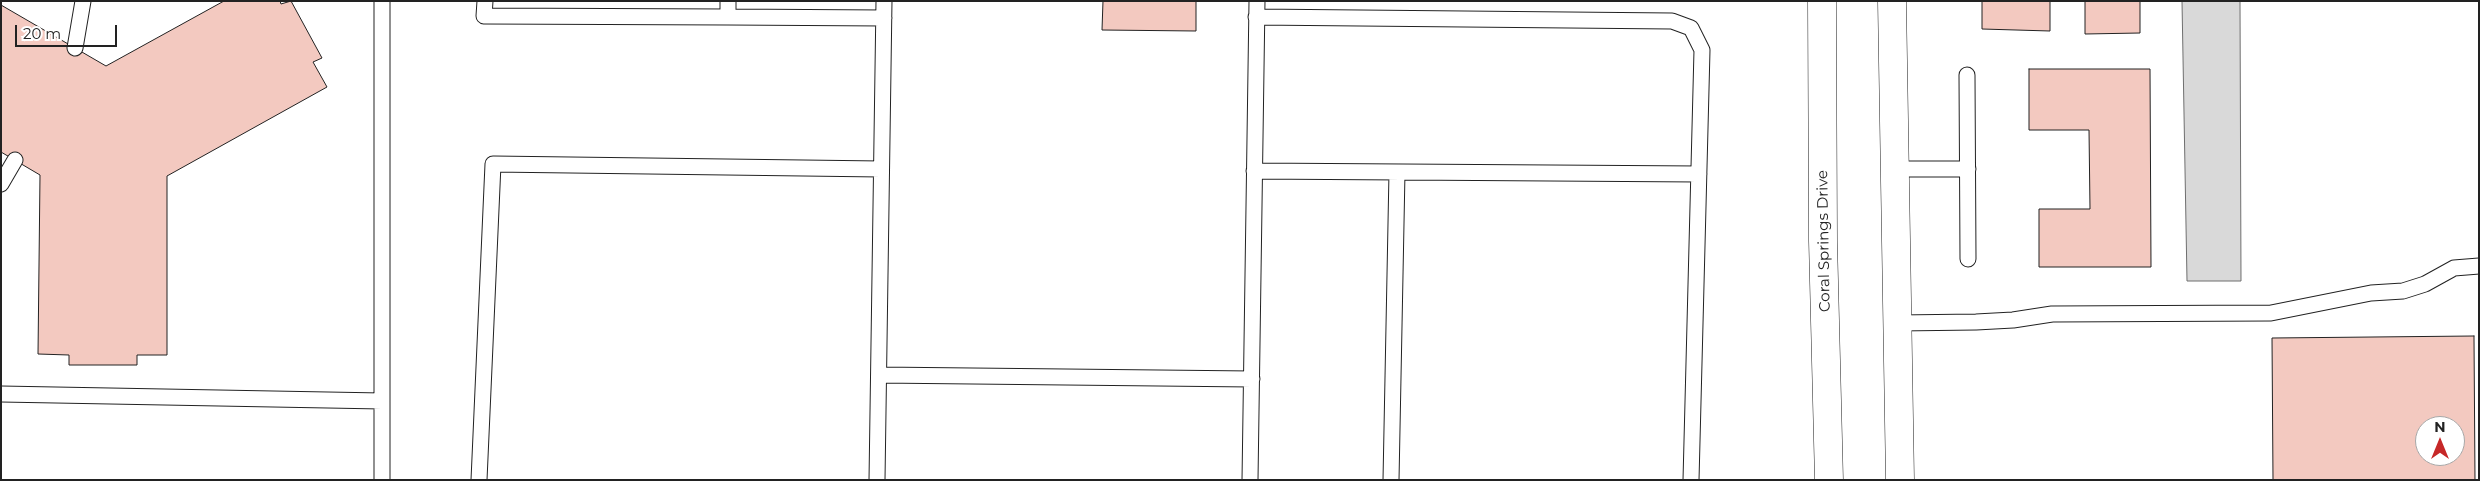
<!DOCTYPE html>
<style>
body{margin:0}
#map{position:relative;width:2480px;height:481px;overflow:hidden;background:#fff;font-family:Montserrat,sans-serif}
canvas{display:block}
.frame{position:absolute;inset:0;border:2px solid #222;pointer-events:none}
.north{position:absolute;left:2415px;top:416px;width:50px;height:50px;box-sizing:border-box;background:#fff;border:1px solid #a7a7a7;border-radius:50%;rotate:0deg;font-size:14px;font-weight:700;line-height:20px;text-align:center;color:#222}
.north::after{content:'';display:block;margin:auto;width:18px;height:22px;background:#c62828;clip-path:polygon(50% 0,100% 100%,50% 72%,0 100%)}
.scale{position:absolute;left:15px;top:25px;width:102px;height:22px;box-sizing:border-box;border:2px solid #222;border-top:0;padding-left:6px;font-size:15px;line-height:18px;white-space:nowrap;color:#222;-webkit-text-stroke:4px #fff;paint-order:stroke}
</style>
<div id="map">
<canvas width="2480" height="481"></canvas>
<div class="frame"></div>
<div class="north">N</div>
<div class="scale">20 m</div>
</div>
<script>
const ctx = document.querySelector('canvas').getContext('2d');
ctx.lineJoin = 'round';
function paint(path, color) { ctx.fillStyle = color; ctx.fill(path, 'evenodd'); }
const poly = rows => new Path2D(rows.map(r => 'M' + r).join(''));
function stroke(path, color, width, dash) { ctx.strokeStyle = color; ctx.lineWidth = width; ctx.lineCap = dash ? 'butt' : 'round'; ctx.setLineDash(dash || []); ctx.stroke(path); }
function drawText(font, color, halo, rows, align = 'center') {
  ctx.font = font + ' Montserrat,sans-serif'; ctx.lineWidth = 4; ctx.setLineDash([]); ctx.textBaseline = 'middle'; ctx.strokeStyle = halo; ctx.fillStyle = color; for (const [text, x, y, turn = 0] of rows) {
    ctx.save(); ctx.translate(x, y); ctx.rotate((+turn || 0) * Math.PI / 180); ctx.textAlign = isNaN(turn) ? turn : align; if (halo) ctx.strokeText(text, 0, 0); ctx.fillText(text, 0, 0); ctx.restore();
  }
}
const water = poly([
 [2182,1,2240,1,2241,281,2187,281,2182,1]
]);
paint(water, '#d9d9d9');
stroke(water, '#6f6f6f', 1);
const building = poly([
 [224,1,280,1,281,4,291,1,322,58,313,62,327,87,167,176,167,355,137,355,137,365,69,365,69,355,38,354,40,175,1,152,1,5,106,66,224,1],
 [1103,1,1196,1,1196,31,1102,30,1103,1],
 [1982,1,2050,1,2050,31,1982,29,1982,1],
 [2085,1,2140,1,2140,33,2085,34,2085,1],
 [2029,69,2150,69,2151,267,2039,267,2039,209,2090,209,2089,130,2029,130,2029,69],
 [2474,336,2475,480,2273,480,2272,338,2474,336],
 [2425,426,2455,426,2455,456,2425,456,2425,426]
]);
paint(building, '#f3c9c0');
stroke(building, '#222', 1);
const service = poly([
 [382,1,382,480],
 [485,1,484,16,728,17,728,1],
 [728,17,884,18],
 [1256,17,1672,21,1691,28,1702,50,1691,480],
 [75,48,83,1],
 [1967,75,1968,259],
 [1895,169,1968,169],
 [1254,171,1699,174],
 [1,184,15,160],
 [1898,323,1976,322,2013,320,2052,314,2271,313,2371,293,2403,291,2425,284,2454,268,2479,266],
 [879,375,1252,379],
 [1,394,382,401],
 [479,480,493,164,881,169],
 [877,480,884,1],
 [1250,480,1257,1],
 [1391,480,1397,172]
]);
const secondary = poly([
 [1822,1,1823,241,1829,480],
 [1892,1,1900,480]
]);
stroke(service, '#222', 17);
stroke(secondary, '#222', 29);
stroke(service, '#fff', 15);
stroke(secondary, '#fff', 28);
drawText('15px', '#222', '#fff', [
 ["Coral Springs Drive",1824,241,-91]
]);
</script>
